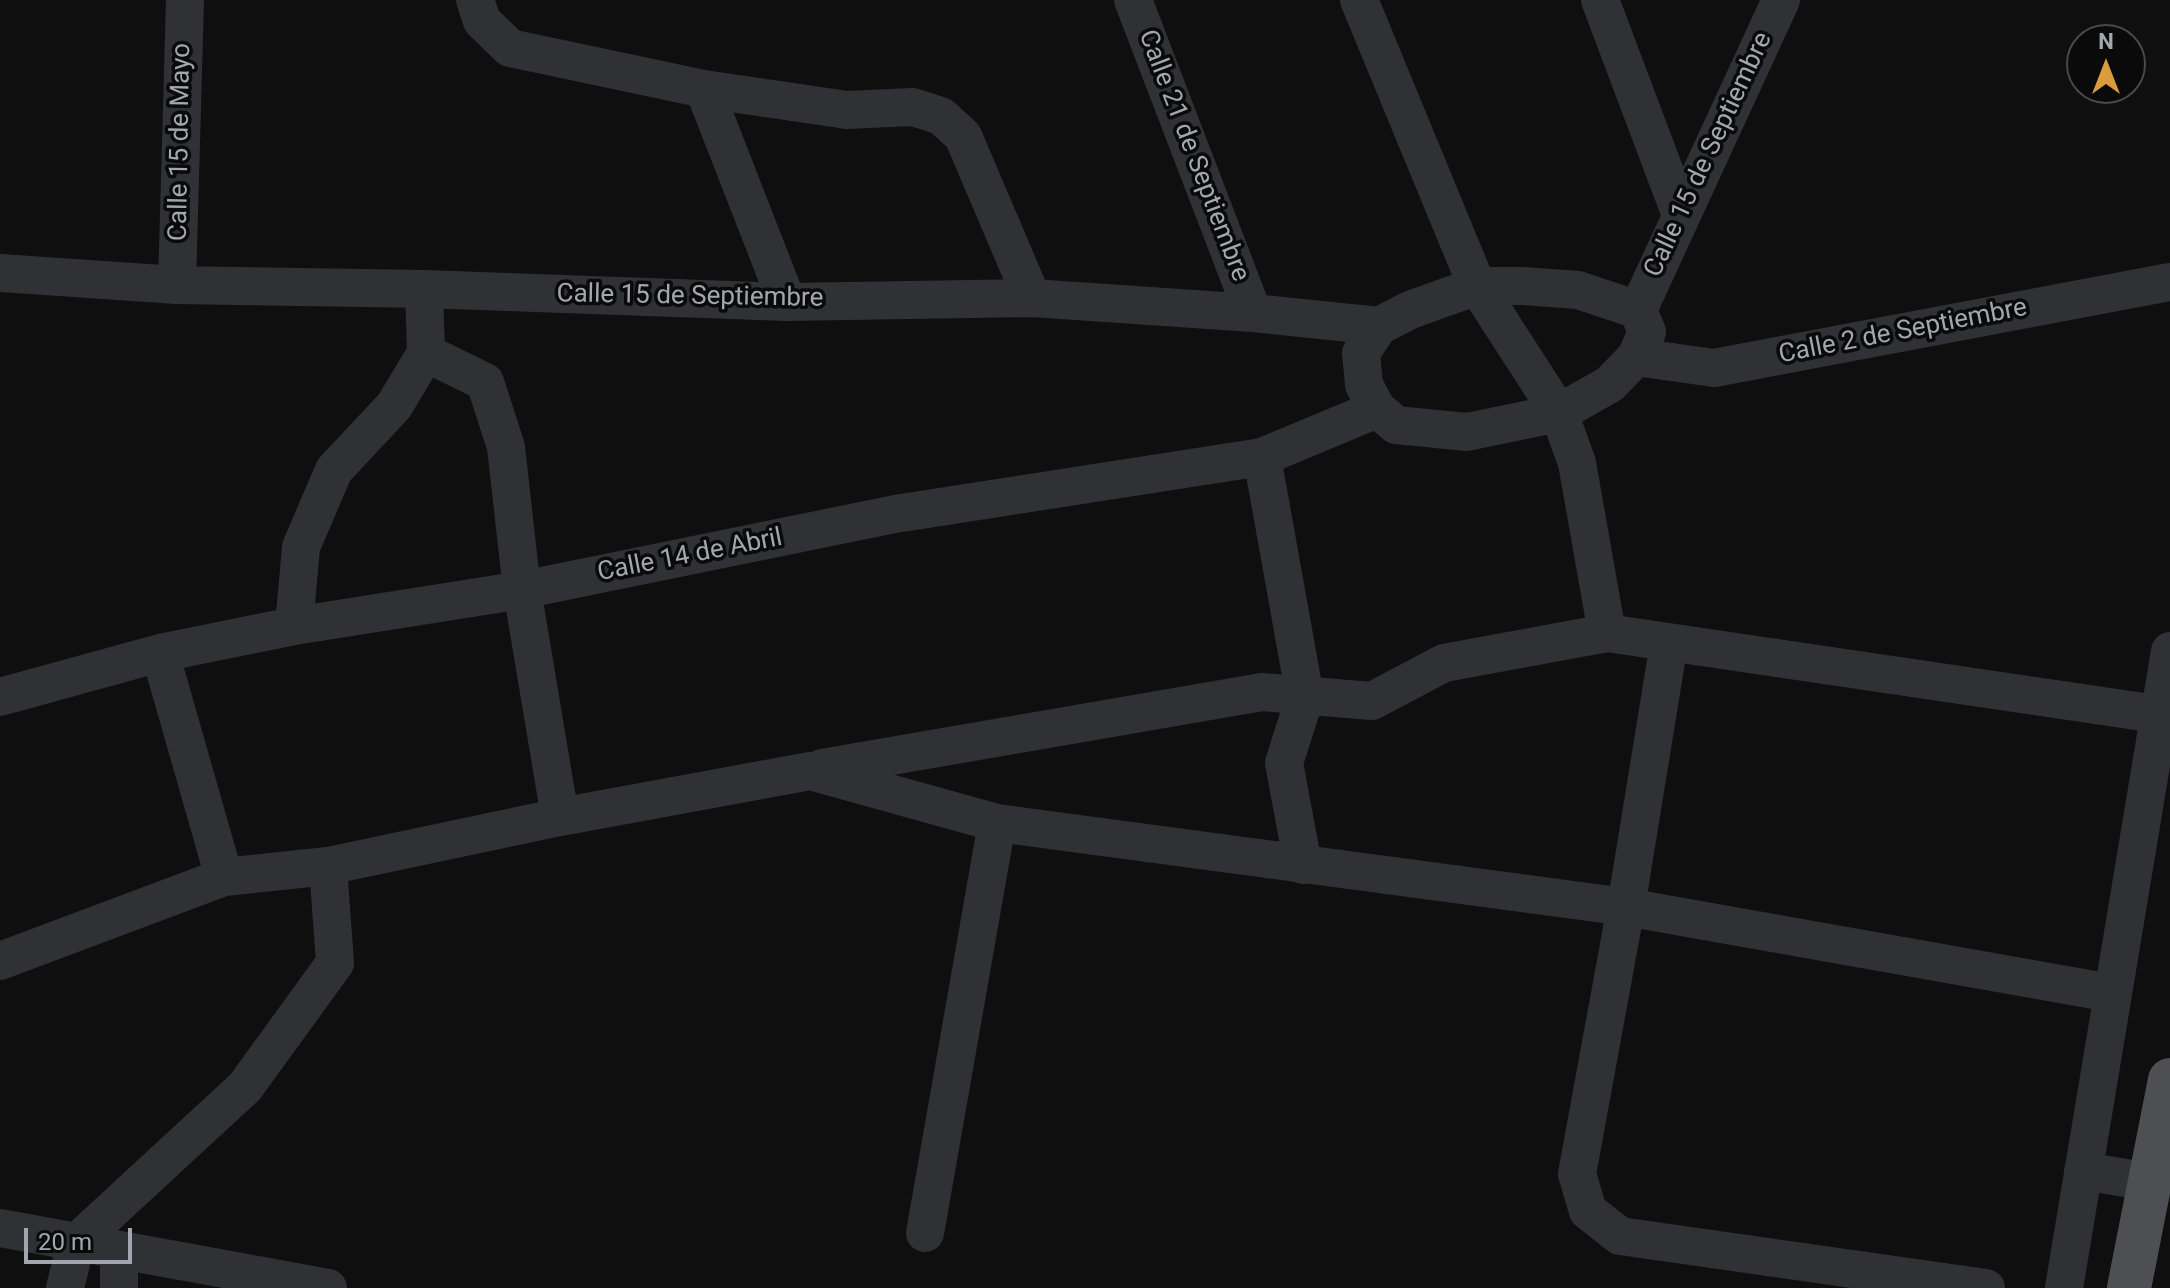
<!DOCTYPE html>
<style>
body{margin:0}
#map{position:relative;width:2170px;height:1288px;overflow:hidden;background:#0f0f10;font-family:Roboto,sans-serif}
canvas{display:block}
.north{position:absolute;left:2066px;top:24px;width:80px;height:80px;box-sizing:border-box;background:#0a0a0b;border:2px solid #47494d;border-radius:50%;rotate:0deg;font-size:22px;font-weight:700;line-height:32px;text-align:center;color:#a2a7af}
.north::after{content:'';display:block;margin:auto;width:28px;height:36px;background:#da9c3d;clip-path:polygon(50% 0,100% 100%,50% 72%,0 100%)}
.scale{position:absolute;left:24px;top:1228px;width:108px;height:36px;box-sizing:border-box;border:4px solid #a2a7af;border-top:0;padding-left:10px;font-size:24px;line-height:28px;white-space:nowrap;color:#a2a7af;-webkit-text-stroke:6px #0a0a0b;paint-order:stroke}
</style>
<div id="map">
<canvas width="2170" height="1288"></canvas>
<div class="north">N</div>
<div class="scale">20 m</div>
</div>
<script>
const ctx = document.querySelector('canvas').getContext('2d');
ctx.lineJoin = 'round';
const poly = rows => new Path2D(rows.map(r => 'M' + r).join(''));
function stroke(path, color, width, dash) { ctx.strokeStyle = color; ctx.lineWidth = width; ctx.lineCap = dash ? 'butt' : 'round'; ctx.setLineDash(dash || []); ctx.stroke(path); }
function drawText(font, color, halo, rows, align = 'center') {
  ctx.font = font + ' Roboto,sans-serif'; ctx.lineWidth = 7; ctx.setLineDash([]); ctx.textBaseline = 'middle'; ctx.strokeStyle = halo; ctx.fillStyle = color; for (const [text, x, y, turn = 0] of rows) {
    ctx.save(); ctx.translate(x, y); ctx.rotate((+turn || 0) * Math.PI / 180); ctx.textAlign = isNaN(turn) ? turn : align; if (halo) ctx.strokeText(text, 0, 0); ctx.fillText(text, 0, 0); ctx.restore();
  }
}
stroke(poly([
 [475,0,482,21,510,48,704,89,847,110,913,107,941,116,963,136,1032,298],
 [1133,0,1253,313],
 [1359,0,1477,286,1559,413,1577,463,1607,633],
 [1600,0,1681,215],
 [704,89,787,302],
 [0,273,177,285,424,289,787,302,1032,298,1253,313,1379,326],
 [177,285,185,0],
 [1477,286,1523,286,1578,290,1638,310,1647,332,1636,357,1610,384,1559,413,1467,432,1396,425,1377,409,1364,385,1361,353,1379,326,1410,310,1477,286],
 [1638,310,1781,0],
 [426,353,485,382,506,447,522,590,560,817],
 [1636,357,1714,368,2170,282],
 [1262,457,1305,697,1284,763,1303,865],
 [294,626,301,547,334,470,394,406,426,353,424,289],
 [1669,643,1626,907,1577,1174,1588,1211,1620,1236,1986,1288],
 [160,653,224,877],
 [0,697,160,653,294,626,522,590,895,514,1262,457,1377,409],
 [822,768,1262,692,1372,701,1444,663,1607,633,2170,716],
 [0,961,224,877,328,866,560,817,810,771,997,823,1626,907,2111,993],
 [2083,1171,2150,1182],
 [0,1228,328,1288],
 [925,1233,997,823],
 [119,1250,119,1288],
 [65,1288,76,1243,245,1087,335,963,328,866],
 [2064,1288,2170,651]
]), '#303135', 38);
stroke(poly([
 [2129,1288,2170,1080]
]), '#4d4f53', 44);
drawText('26px', '#a2a7af', '#0a0a0b', [
 ["Calle 15 de Mayo",181,142,-89],
 ["Calle 15 de Septiembre",1709,155,-65],
 ["Calle 21 de Septiembre",1193,156,69],
 ["Calle 15 de Septiembre",690,297,1],
 ["Calle 2 de Septiembre",1903,332,-11],
 ["Calle 14 de Abril",690,556,-11]
]);
</script>
